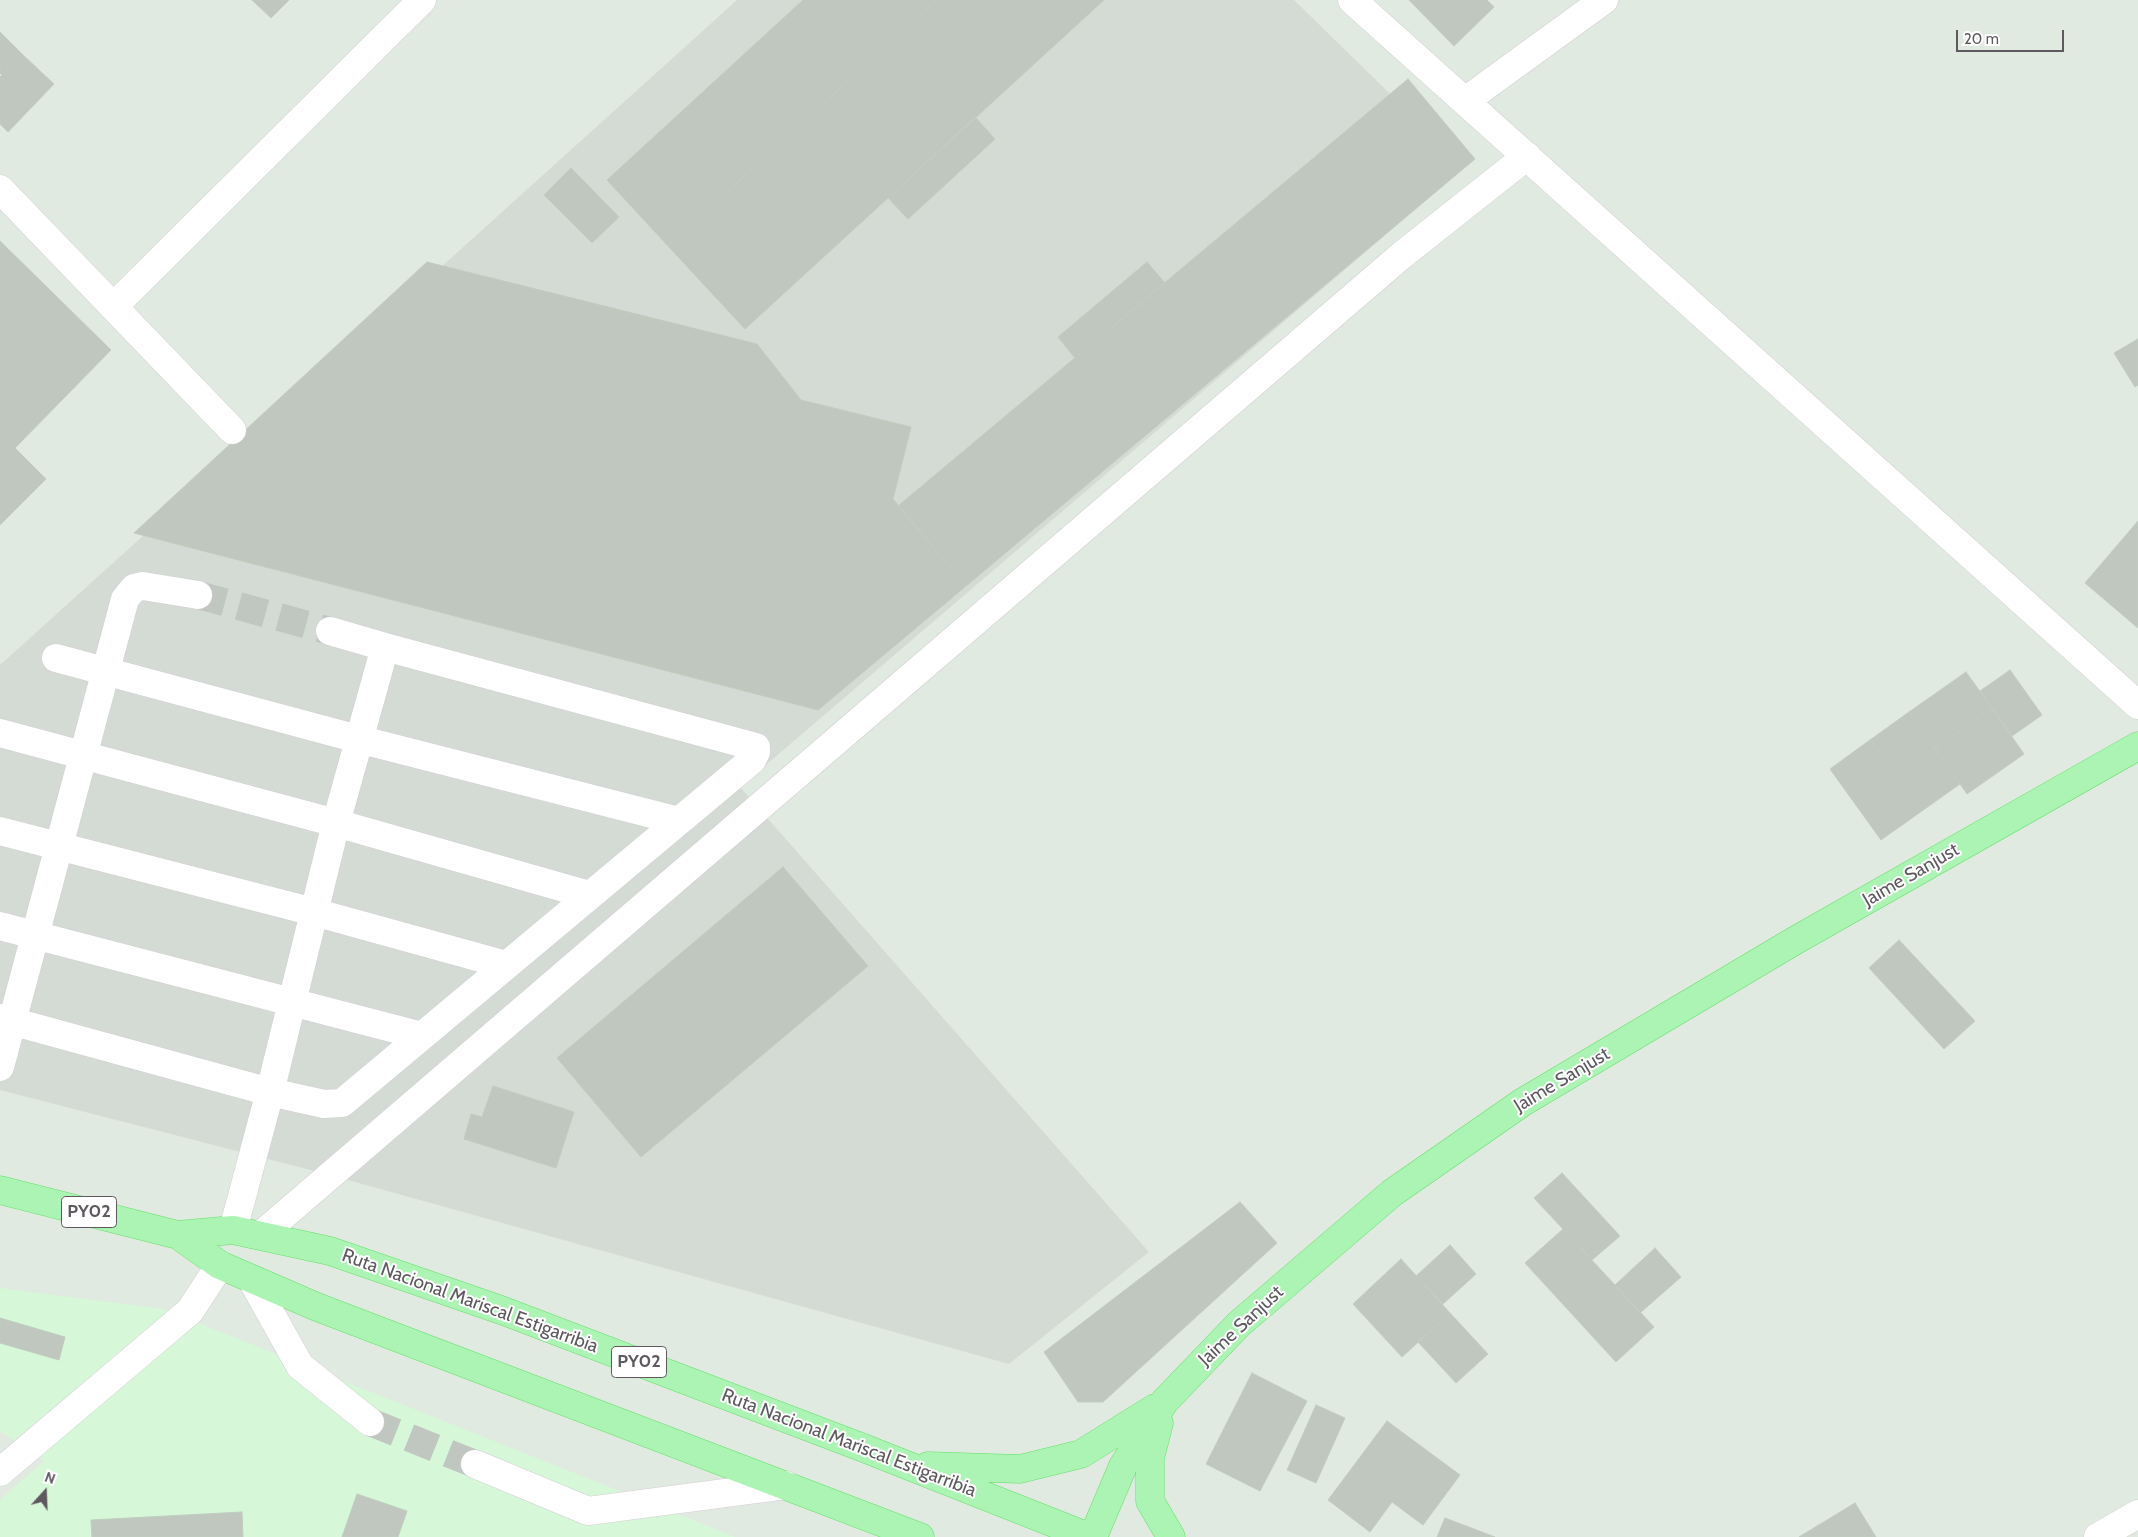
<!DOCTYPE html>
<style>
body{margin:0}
#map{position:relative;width:2138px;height:1537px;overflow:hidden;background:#e0eae1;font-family:Cabin,sans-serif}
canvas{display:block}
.north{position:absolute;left:20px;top:1467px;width:50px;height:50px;-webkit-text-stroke:4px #fff;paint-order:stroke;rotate:20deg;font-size:14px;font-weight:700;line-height:20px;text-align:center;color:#5e595f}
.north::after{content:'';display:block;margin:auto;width:18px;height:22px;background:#5e595f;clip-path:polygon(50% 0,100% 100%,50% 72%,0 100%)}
.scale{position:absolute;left:1956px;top:30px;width:108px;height:22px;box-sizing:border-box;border:2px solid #5e595f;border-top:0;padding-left:6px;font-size:15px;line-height:18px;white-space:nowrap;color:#5e595f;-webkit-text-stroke:4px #fff;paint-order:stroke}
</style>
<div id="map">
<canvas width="2138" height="1537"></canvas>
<div class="north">N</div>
<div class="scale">20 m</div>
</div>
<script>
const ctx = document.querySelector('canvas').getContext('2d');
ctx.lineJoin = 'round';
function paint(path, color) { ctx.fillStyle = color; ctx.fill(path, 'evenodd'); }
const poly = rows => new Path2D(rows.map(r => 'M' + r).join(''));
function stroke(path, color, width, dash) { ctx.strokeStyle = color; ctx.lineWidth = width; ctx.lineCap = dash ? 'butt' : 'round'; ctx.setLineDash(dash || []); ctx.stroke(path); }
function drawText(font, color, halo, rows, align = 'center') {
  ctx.font = font + ' Cabin,sans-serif'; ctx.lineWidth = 4; ctx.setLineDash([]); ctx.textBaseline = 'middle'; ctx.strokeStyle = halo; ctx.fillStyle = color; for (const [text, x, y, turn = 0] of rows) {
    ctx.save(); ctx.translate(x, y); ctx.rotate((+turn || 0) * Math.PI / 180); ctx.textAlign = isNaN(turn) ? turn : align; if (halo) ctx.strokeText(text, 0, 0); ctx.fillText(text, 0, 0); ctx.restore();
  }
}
paint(poly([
 [0,1288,163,1309,735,1537,0,1537,0,1500,44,1461,0,1431]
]), '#d6f8d8');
paint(poly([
 [737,0,1294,0,1465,167,740,787,1149,1252,1009,1364,330,1175,0,1090,0,665]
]), '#d4dbd4');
const building = poly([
 [252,0,289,0,271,18,252,0],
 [803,0,936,0,668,246,607,180,803,0],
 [936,0,1104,0,745,329,668,246,936,0],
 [1409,0,1487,0,1494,7,1454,46,1409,0],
 [0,32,22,54,2,75,0,73,0,32],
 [22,54,54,84,8,132,0,124,0,77,22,54],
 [1408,79,1475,159,966,586,898,506,1408,79],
 [975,117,995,139,908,219,888,198,975,117],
 [571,168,619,217,592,243,544,195,571,168],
 [0,241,111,350,15,448,46,479,0,525,0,241],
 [427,262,757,344,801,400,911,427,893,499,966,586,818,710,134,533,427,262],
 [1147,262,1165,283,1075,358,1058,337,1147,262],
 [2138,339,2138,385,2135,387,2114,353,2138,339],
 [2138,521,2138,628,2085,583,2138,521],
 [2010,670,2042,715,2012,736,1980,691,2010,670],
 [1966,672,1992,708,1935,748,1909,712,1966,672],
 [1992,708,2024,754,1967,794,1935,748,1992,708],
 [1909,712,1935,748,1896,776,1870,740,1909,712],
 [1870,740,1896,776,1935,748,1960,784,1881,840,1830,769,1870,740],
 [783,867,868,966,641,1157,557,1058,783,867],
 [1899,940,1975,1021,1944,1049,1869,968,1899,940],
 [493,1086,574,1112,556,1168,464,1139,471,1114,482,1117,493,1086],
 [1562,1173,1620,1236,1592,1260,1534,1198,1562,1173],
 [1240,1202,1277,1243,1103,1402,1078,1402,1044,1352,1240,1202],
 [1563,1229,1654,1327,1616,1362,1525,1263,1563,1229],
 [1450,1245,1476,1274,1443,1304,1416,1276,1450,1245],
 [1655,1248,1681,1277,1640,1313,1615,1285,1655,1248],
 [1401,1259,1450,1313,1402,1357,1353,1304,1401,1259],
 [1450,1313,1488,1354,1456,1383,1418,1342,1450,1313],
 [0,1318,65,1337,59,1360,0,1343,0,1318],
 [1252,1373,1307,1401,1260,1491,1206,1464,1252,1373],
 [1316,1405,1345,1418,1316,1483,1287,1470,1316,1405],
 [1387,1421,1460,1475,1423,1525,1392,1502,1370,1532,1328,1500,1387,1421],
 [357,1494,407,1511,398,1537,342,1537,357,1494],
 [1855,1503,1876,1537,1799,1537,1855,1503],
 [242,1512,243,1537,92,1537,91,1520,242,1512],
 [1445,1518,1495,1537,1437,1537,1445,1518]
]);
paint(building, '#bfc7bf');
stroke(building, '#c0cdbf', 1);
stroke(poly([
 [198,595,330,631],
 [370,1422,475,1464]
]), '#c0c6c0', 28, [28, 14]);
const minor = poly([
 [1352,0,2138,705],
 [1465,101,1604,0],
 [0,189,232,430],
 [113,307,422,0],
 [56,658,358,739,679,821],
 [0,733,336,823,589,895],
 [0,831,314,912,506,965],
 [0,926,422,1036],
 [0,1018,270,1092,324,1104,342,1103,752,760,756,752,756,747,385,647],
 [0,1067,125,599,134,588,143,586,198,595],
 [233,1230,270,1092,336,823,385,647,330,631],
 [262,1234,1402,255,1527,156],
 [252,1280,300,1366,370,1422],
 [475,1464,588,1511,786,1485],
 [0,1472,190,1311,220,1265],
 [2098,1537,2138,1514]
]);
const major = poly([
 [0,1190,178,1235,233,1230,330,1251,501,1310,861,1447,1089,1537],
 [178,1235,220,1265,317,1307,920,1537],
 [1159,1423,1150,1458,1150,1501,1171,1537],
 [928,1466,1020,1469,1081,1454,1155,1408],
 [1093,1537,1123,1466,1165,1401,1239,1324,1392,1193,1523,1102,1796,940,2138,746]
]);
stroke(minor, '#d3ced3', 29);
stroke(major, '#64df65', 29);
stroke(minor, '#fff', 28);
stroke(major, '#abf4b4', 28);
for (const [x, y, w] of [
 [89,1212,55],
 [639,1362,55]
]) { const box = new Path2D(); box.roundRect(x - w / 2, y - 15.5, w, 31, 4); ctx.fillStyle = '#fff'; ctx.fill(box); stroke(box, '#5e595f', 1); }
drawText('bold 18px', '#5e595f', null, [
 ["PY02",89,1212],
 ["PY02",639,1362]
]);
drawText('19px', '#5e595f', '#fff', [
 ["Jaime Sanjust",1911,875,-30],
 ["Jaime Sanjust",1562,1080,-31],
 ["Ruta Nacional Mariscal Estigarribia",470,1301,20],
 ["Jaime Sanjust",1241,1326,-43],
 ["Ruta Nacional Mariscal Estigarribia",849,1443,21]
]);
</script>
